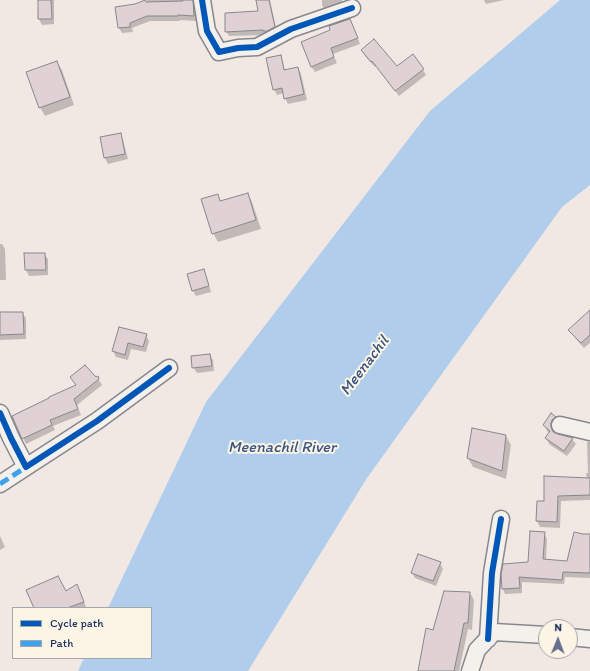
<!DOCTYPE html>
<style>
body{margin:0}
#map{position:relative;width:590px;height:671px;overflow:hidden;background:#f1e8e4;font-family:Itim,sans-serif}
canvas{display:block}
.legend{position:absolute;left:12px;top:607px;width:140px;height:52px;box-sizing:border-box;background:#fcf5e5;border:1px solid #a2a6af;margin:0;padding:5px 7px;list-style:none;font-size:12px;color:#1b2f5e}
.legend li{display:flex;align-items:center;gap:8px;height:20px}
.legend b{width:20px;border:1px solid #a2a6af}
.north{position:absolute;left:538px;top:619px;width:40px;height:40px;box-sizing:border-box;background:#fcf5e5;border:1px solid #a2a6af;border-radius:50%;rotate:1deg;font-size:11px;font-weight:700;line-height:16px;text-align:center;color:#1b2f5e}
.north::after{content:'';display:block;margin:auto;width:14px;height:18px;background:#66708d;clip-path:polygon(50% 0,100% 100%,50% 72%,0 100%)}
</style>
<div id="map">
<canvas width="590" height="671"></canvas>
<ul class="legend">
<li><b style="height:5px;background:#0057b8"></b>Cycle path</li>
<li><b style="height:5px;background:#3da3ed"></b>Path</li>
</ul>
<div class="north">N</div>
</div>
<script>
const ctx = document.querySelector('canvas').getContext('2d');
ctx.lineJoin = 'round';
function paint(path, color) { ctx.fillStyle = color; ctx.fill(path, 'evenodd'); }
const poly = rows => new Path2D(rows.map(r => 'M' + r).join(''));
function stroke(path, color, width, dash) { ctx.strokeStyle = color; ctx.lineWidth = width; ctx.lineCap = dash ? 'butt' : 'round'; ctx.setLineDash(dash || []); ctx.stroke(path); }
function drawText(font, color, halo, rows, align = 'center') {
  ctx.font = font + ' Itim,sans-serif'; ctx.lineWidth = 4; ctx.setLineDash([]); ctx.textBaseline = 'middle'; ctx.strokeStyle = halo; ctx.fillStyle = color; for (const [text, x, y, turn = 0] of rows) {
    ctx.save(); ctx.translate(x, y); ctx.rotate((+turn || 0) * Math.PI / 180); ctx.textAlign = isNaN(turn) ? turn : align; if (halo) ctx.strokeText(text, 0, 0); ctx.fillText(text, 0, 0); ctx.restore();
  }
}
paint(poly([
 [560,0,590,0,590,185,562,207,367,478,248,671,78,671,84,658,151,658,151,608,108,608,206,402,430,111]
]), '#b1cdec');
paint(poly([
 [39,0,54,0,54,24,42,25,39,19],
 [148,0,192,0,195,6,196,21,180,20,180,21,150,21,132,28,133,32,122,33,119,28,116,8,135,5],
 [257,0,270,0,277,32,266,35,229,36,226,31,259,12],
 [322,0,342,0,343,8,325,11,322,5],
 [484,0,504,0,486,4],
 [350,20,353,25,360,44,333,54,337,63,315,72,311,66],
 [362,50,397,67,423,70,426,75,399,96,376,66,375,67,365,56],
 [280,56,283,62,285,71,298,68,301,74,307,100,288,104,285,98,284,93,277,95,274,89],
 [57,62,62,70,74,105,45,116,40,107],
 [120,134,123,140,128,159,108,164,105,158,101,138],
 [248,194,252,202,261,229,218,242,213,233,217,195,221,202],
 [0,244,2,244,5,249,6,280,0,280],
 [26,254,44,254,48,259,48,275,29,276,26,270],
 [203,270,206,275,211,292,196,296,193,291,188,274],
 [0,313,22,313,26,318,26,339,0,340],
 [590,321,590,343,584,348,575,338,572,332],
 [119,328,146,335,149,341,146,352,131,349,128,360,116,357,113,351],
 [210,355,213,360,214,371,197,373,193,367],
 [71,377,95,378,97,377,102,385,77,405,81,415,53,426,55,430,26,444,13,416,77,386],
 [555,417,558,423,556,424,553,429,553,433,572,439,576,444,567,456,549,444,546,438,550,433,547,431,544,425],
 [506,436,511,445,506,479,473,467,468,458],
 [587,442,590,442,590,500,561,501,560,528,540,527,537,521,545,502,587,479,586,473,588,473],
 [544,533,547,539,546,560,568,562,590,537,590,578,565,577,564,584,522,582,522,593,505,594,503,589,529,563],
 [0,536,5,547,0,550],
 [440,563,443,569,436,586,415,578,412,573],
 [80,591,86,607,35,608,66,592],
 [470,593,474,600,472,630,468,629,459,671,419,671,434,631]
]), '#0003');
const building = poly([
 [38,0,51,0,52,19,38,19,38,0],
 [145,0,146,2,183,1,183,0,193,0,194,16,178,15,178,16,147,16,130,23,130,27,118,28,115,7,135,4,145,0],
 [256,0,269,0,275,27,267,31,263,31,263,30,225,32,225,13,258,11,256,0],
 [350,19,358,38,331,48,334,57,311,67,301,42,330,30,329,26,350,19],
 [374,39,397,66,413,54,424,69,395,91,372,61,371,62,361,50,374,39],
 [281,55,284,70,298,67,304,94,284,99,282,88,273,90,266,58,281,55],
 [57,61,70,97,39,108,26,72,57,61],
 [121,133,125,154,104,158,100,137,121,133],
 [248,193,256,220,212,234,201,199,218,194,220,201,248,193],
 [24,253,45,253,46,270,25,270,24,253],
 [204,269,209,286,192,291,187,274,204,269],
 [590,310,590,335,581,343,568,330,590,310],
 [0,312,23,312,24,334,0,335,0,312],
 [119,327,147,334,143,347,128,343,125,355,112,351,119,327],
 [210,354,212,366,192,368,191,356,210,354],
 [85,365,96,377,98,376,99,379,74,399,78,409,50,420,52,425,22,439,12,416,49,398,49,397,76,385,70,377,85,365],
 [551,413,556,417,553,419,551,423,551,427,553,432,558,434,573,438,564,451,545,438,550,431,543,425,551,413],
 [472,428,506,435,502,471,467,458,472,428],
 [544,476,590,478,590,495,558,496,557,522,536,521,537,501,544,501,544,476],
 [530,531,545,532,543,559,567,561,574,532,583,534,590,534,590,573,563,572,562,580,519,577,520,588,502,589,501,574,503,564,528,562,530,531],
 [418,554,441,562,433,581,411,573,418,554],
 [58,576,66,591,77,584,84,602,67,608,34,608,26,590,58,576],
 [444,591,470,592,468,623,464,623,454,671,418,671,426,628,433,630,444,591]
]);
paint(building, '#e0d1d4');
stroke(building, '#87878e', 1);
const street = poly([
 [202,0,207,31,219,52,238,48,257,47,291,29,352,8],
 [0,413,11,438,26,467,97,421,169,368],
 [560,425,590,432],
 [0,484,26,467],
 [570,637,590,639],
 [488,639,492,573,501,519],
 [470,671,477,650,494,632,546,635]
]);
stroke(street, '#87878e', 19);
stroke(street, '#f4f0eb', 16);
stroke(poly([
 [0,484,26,467]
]), '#3da3ed', 5, [10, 5]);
stroke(poly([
 [202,0,207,31,219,52,238,48,257,47,291,29,352,8],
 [0,413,11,438,26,467,97,421,169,368],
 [488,639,492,573,501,519]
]), '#0057b8', 6);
drawText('italic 16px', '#3a5482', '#fcf5e5', [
 ["Meenachil",365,366,-53],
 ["Meenachil River",282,448]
]);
</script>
